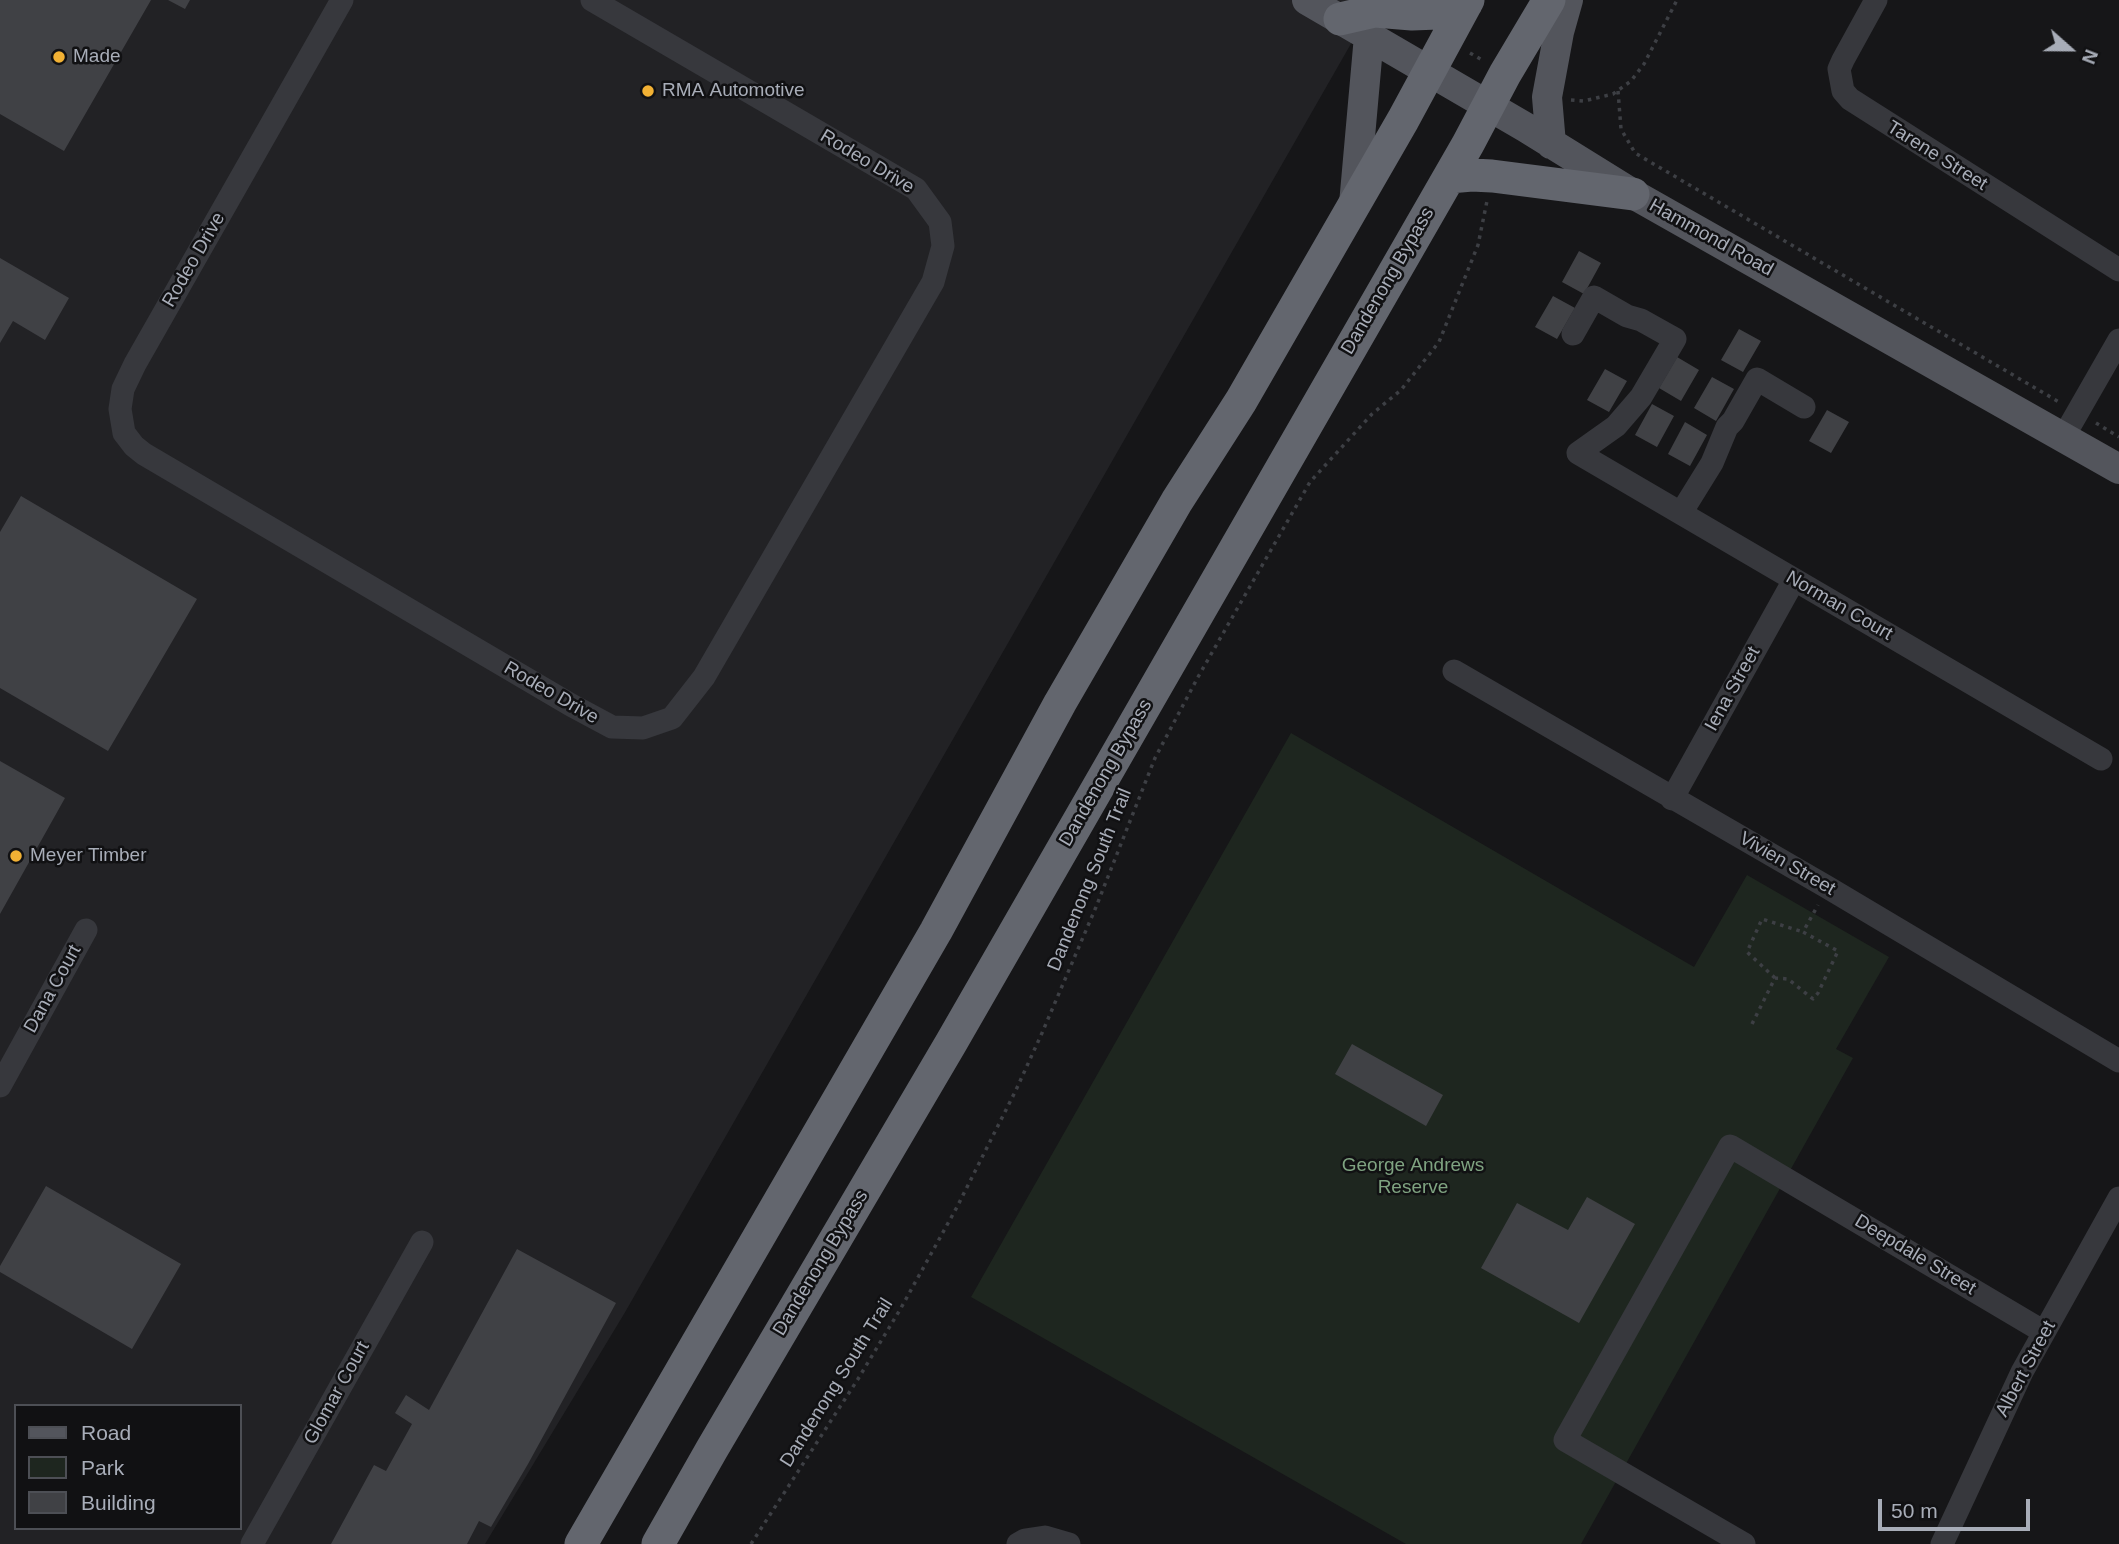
<!DOCTYPE html>
<style>
body{margin:0}
#map{position:relative;width:2119px;height:1544px;overflow:hidden;background:#161618;font-family:Helvetica,sans-serif}
canvas{display:block}
.legend{position:absolute;left:14px;top:1404px;width:228px;height:126px;box-sizing:border-box;background:#111113;border:2px solid #4d4f55;margin:0;padding:9px 12px;list-style:none;font-size:21px;color:#a8adb8}
.legend li{display:flex;align-items:center;gap:14px;height:35px}
.legend b{width:35px;border:2px solid #4d4f55}
.north{position:absolute;left:2035px;top:14px;width:70px;height:70px;-webkit-text-stroke:5px #111113;paint-order:stroke;rotate:111deg;font-size:19px;font-weight:700;line-height:28px;text-align:center;color:#a8adb8}
.north::after{content:'';display:block;margin:auto;width:24px;height:32px;background:#a8adb8;clip-path:polygon(50% 0,100% 100%,50% 72%,0 100%)}
.scale{position:absolute;left:1878px;top:1499px;width:152px;height:32px;box-sizing:border-box;border:4px solid #a8adb8;border-top:0;padding-left:9px;font-size:21px;line-height:24px;white-space:nowrap;color:#a8adb8;-webkit-text-stroke:5px #111113;paint-order:stroke}
</style>
<div id="map">
<canvas width="2119" height="1544"></canvas>
<ul class="legend">
<li><b style="height:9px;background:#53555c"></b>Road</li>
<li><b style="height:19px;background:#1e261f"></b>Park</li>
<li><b style="height:19px;background:#404145"></b>Building</li>
</ul>
<div class="north">N</div>
<div class="scale">50 m</div>
</div>
<script>
const ctx = document.querySelector('canvas').getContext('2d');
ctx.lineJoin = 'round';
function paint(path, color) { ctx.fillStyle = color; ctx.fill(path, 'evenodd'); }
const poly = rows => new Path2D(rows.map(r => 'M' + r).join(''));
function stroke(path, color, width, dash) { ctx.strokeStyle = color; ctx.lineWidth = width; ctx.lineCap = dash ? 'butt' : 'round'; ctx.setLineDash(dash || []); ctx.stroke(path); }
function drawText(font, color, halo, rows, align = 'center') {
  ctx.font = font + ' Helvetica,sans-serif'; ctx.lineWidth = 5; ctx.setLineDash([]); ctx.textBaseline = 'middle'; ctx.strokeStyle = halo; ctx.fillStyle = color; for (const [text, x, y, turn = 0] of rows) {
    ctx.save(); ctx.translate(x, y); ctx.rotate((+turn || 0) * Math.PI / 180); ctx.textAlign = isNaN(turn) ? turn : align; if (halo) ctx.strokeText(text, 0, 0); ctx.fillText(text, 0, 0); ctx.restore();
  }
}
paint(poly([
 [0,0,1376,0,624,1314,485,1544,0,1544],
 [16,1406,240,1406,240,1528,16,1528]
]), '#222225');
paint(poly([
 [1291,733,1694,967,1747,875,1889,957,1836,1049,1853,1058,1581,1544,1406,1544,971,1297]
]), '#1e261f');
paint(poly([
 [0,0,151,0,64,151,0,114],
 [168,0,190,0,185,9],
 [1579,251,1601,263,1584,294,1562,282],
 [0,258,69,298,45,340,13,321,0,343],
 [1553,296,1575,308,1557,339,1535,327],
 [1739,329,1761,341,1743,372,1721,360],
 [1677,357,1699,370,1681,401,1659,388],
 [1605,369,1627,381,1609,412,1587,400],
 [1712,377,1734,389,1716,421,1694,408],
 [1652,404,1674,416,1657,447,1635,435],
 [1827,410,1849,422,1831,453,1809,441],
 [1685,422,1707,435,1690,466,1668,454],
 [21,496,197,599,108,751,0,688,0,532],
 [0,761,65,798,0,914],
 [1352,1044,1443,1095,1426,1126,1335,1074],
 [46,1186,181,1264,132,1349,0,1272,0,1266],
 [1587,1197,1635,1224,1579,1323,1481,1268,1517,1203,1568,1230],
 [517,1249,616,1303,528,1464,491,1527,479,1521,467,1544,331,1544,374,1465,386,1471,412,1424,395,1413,406,1395,429,1410]
]), '#404145');
stroke(poly([
 [1470,53,1484,61],
 [1618,91,1621,129,1635,153,2059,402],
 [1571,100,1584,101,1613,94,1631,81,1644,64,1677,0],
 [2096,423,2119,437],
 [1775,978,1747,952,1762,919,1803,932],
 [1752,1024,1775,978,1788,979,1813,999,1818,993,1838,951,1803,932,1818,905],
 [751,1544,858,1379,901,1308,957,1207,1016,1090,1042,1033,1096,907,1155,758,1198,677,1310,482,1372,414,1401,390,1439,342,1478,245,1487,201]
]), '#3d3f44', 3.5, [3.5, 5]);
stroke(poly([
 [342,0,135,364,123,389,120,409,124,433,134,446,144,454,571,705,612,727,643,728,672,718,704,677,933,282,943,246,940,222,916,189,592,0],
 [1876,0,1843,60,1839,69,1843,91,1850,99,2119,270],
 [1573,334,1594,297,1627,316,1641,320,1675,339,1641,397,1616,426,1578,453,2101,759],
 [2064,436,2119,340],
 [1681,513,1712,463,1727,427,1733,421,1757,379,1804,407],
 [1454,671,1827,887,2119,1061],
 [1672,799,1794,580],
 [0,1086,86,930],
 [252,1544,422,1242],
 [1018,1544,1025,1540,1045,1537,1069,1544],
 [1744,1544,1565,1440,1730,1146,2044,1332],
 [1942,1544,2022,1372,2119,1198]
]), '#37383d', 23);
stroke(poly([
 [1307,0,1525,127,1633,194,2119,469],
 [1551,144,1547,97,1559,32,1568,0],
 [1354,204,1369,36]
]), '#53555c', 30);
stroke(poly([
 [1340,19,1375,11,1412,14,1438,13,1466,4],
 [1449,177,1472,175,1492,176,1633,194],
 [581,1544,936,931,1060,703,1177,501,1241,401,1403,120,1468,0],
 [658,1544,712,1449,951,1043,1468,144,1505,74,1549,0]
]), '#63666e', 33);
for (const [x, y, r, color] of [
 [59,57,7,"#f2b134"],
 [648,91,7,"#f2b134"],
 [16,856,7,"#f2b134"]
]) { const dot = new Path2D(); dot.arc(x, y, r, 0, 2 * Math.PI); ctx.fillStyle = color; ctx.fill(dot); stroke(dot, '#111113', 2.5); }
drawText('19px', '#a8adb8', '#111113', [
 ["Made",73,57],
 ["RMA Automotive",662,91],
 ["Meyer Timber",30,856]
], 'left');
drawText('19px', '#a8adb8', '#111113', [
 ["Tarene Street",1937,156,32],
 ["Rodeo Drive",867,162,31],
 ["Hammond Road",1711,238,29],
 ["Rodeo Drive",194,260,-60],
 ["Dandenong Bypass",1388,281,-60],
 ["Norman Court",1839,606,30],
 ["Iena Street",1733,689,-61],
 ["Rodeo Drive",551,693,30],
 ["Dandenong Bypass",1106,773,-60],
 ["Vivien Street",1787,864,30],
 ["Dandenong South Trail",1090,880,-68],
 ["Dana Court",53,989,-61],
 ["Deepdale Street",1915,1255,31],
 ["Dandenong Bypass",821,1263,-59],
 ["Albert Street",2026,1369,-62],
 ["Dandenong South Trail",837,1383,-58],
 ["Glomar Court",337,1393,-61]
]);
drawText('19px', '#7fa381', '#111113', [
 ["George Andrews",1413,1166],
 ["Reserve",1413,1188]
]);
</script>
